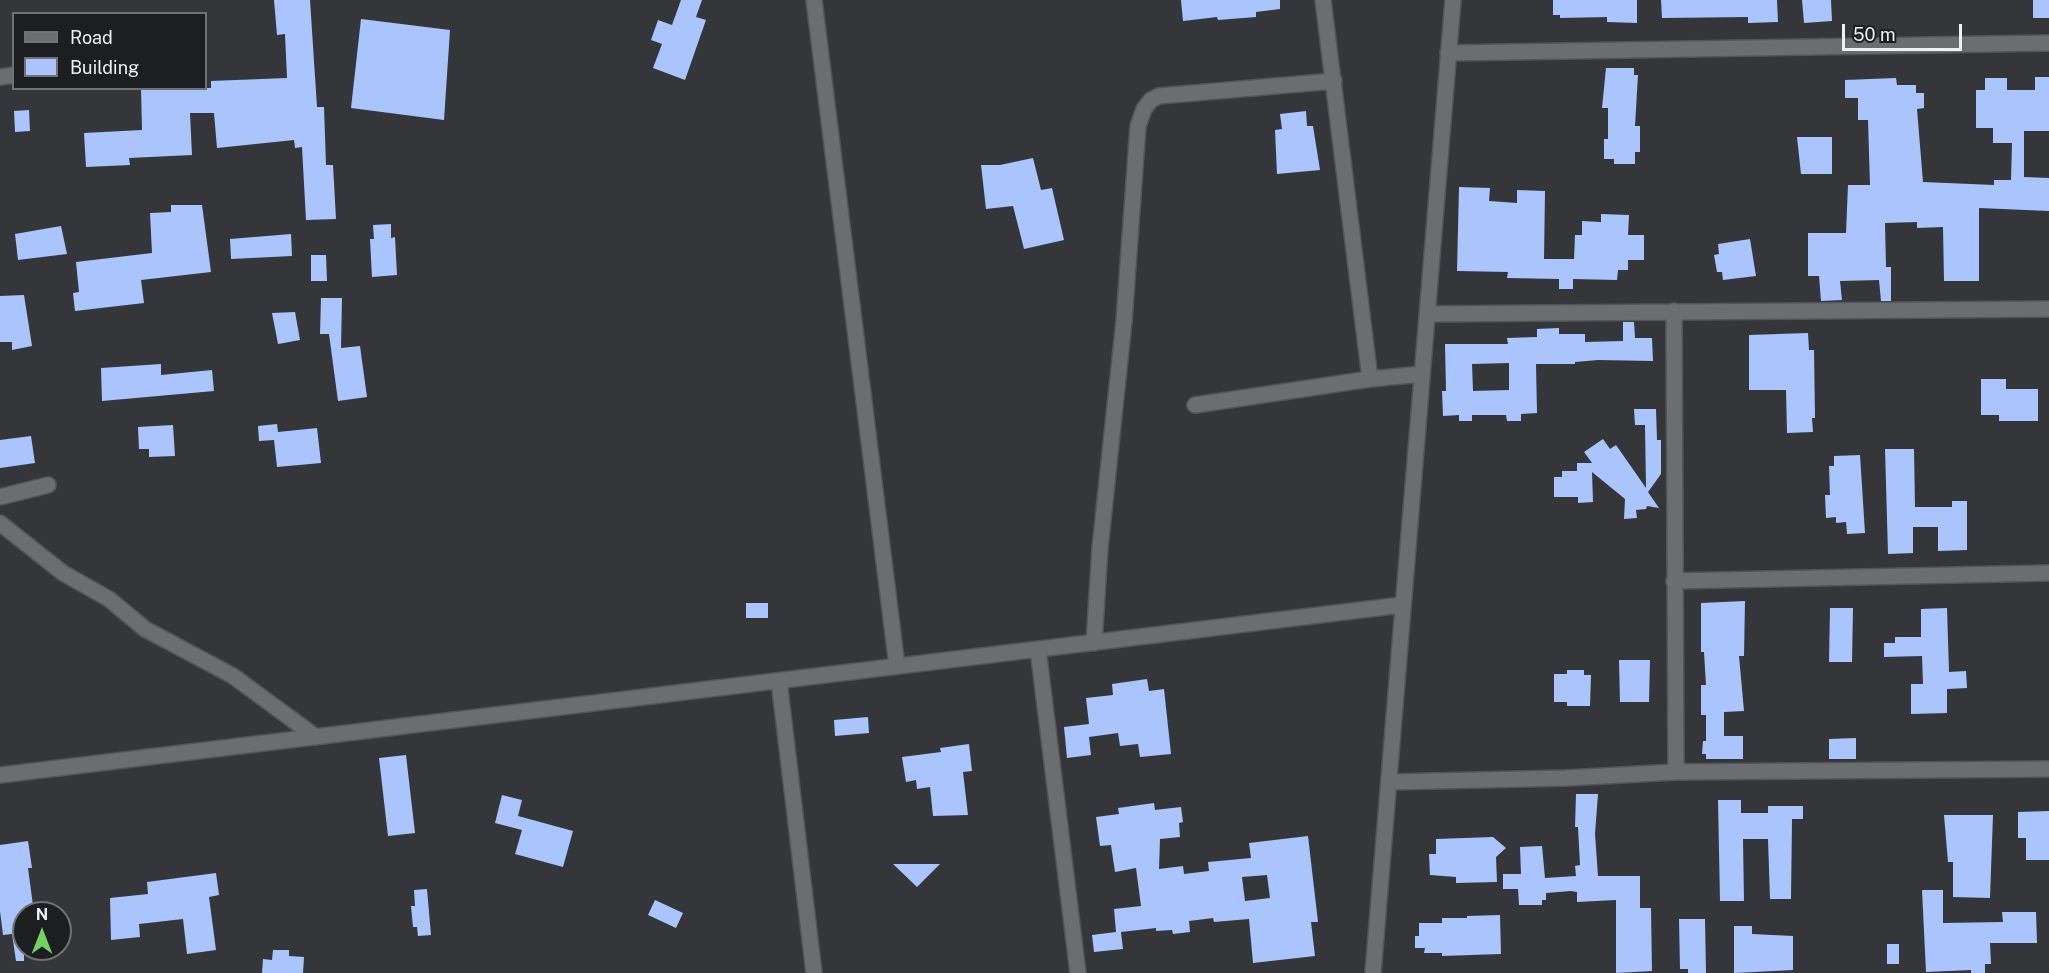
<!DOCTYPE html>
<style>
body{margin:0}
#map{position:relative;width:2049px;height:973px;overflow:hidden;background:#34363a;font-family:"Public Sans",sans-serif}
canvas{display:block}
.legend{position:absolute;left:12px;top:12px;width:195px;height:78px;box-sizing:border-box;background:#1d1e20;border:2px solid #717274;margin:0;padding:8px 10px;list-style:none;font-size:18px;color:#eff0f3}
.legend li{display:flex;align-items:center;gap:12px;height:30px}
.legend b{width:30px;border:2px solid #717274}
.north{position:absolute;left:12px;top:901px;width:60px;height:60px;box-sizing:border-box;background:#1d1e20;border:2px solid #717274;border-radius:50%;rotate:0deg;font-size:16px;font-weight:700;line-height:24px;text-align:center;color:#eff0f3}
.north::after{content:'';display:block;margin:auto;width:21px;height:27px;background:#71d35e;clip-path:polygon(50% 0,100% 100%,50% 72%,0 100%)}
.scale{position:absolute;left:1842px;top:24px;width:120px;height:27px;box-sizing:border-box;border:3px solid #eff0f3;border-top:0;padding-left:8px;font-size:18px;line-height:21px;white-space:nowrap;color:#eff0f3;-webkit-text-stroke:4px #1d1e20;paint-order:stroke}
</style>
<div id="map">
<canvas width="2049" height="973"></canvas>
<ul class="legend">
<li><b style="height:8px;background:#6c6d6f"></b>Road</li>
<li><b style="height:16px;background:#aac5fd"></b>Building</li>
</ul>
<div class="north">N</div>
<div class="scale">50 m</div>
</div>
<script>
const ctx = document.querySelector('canvas').getContext('2d');
ctx.lineJoin = 'round';
function paint(path, color) { ctx.fillStyle = color; ctx.fill(path, 'evenodd'); }
const poly = rows => new Path2D(rows.map(r => 'M' + r).join(''));
function stroke(path, color, width, dash) { ctx.strokeStyle = color; ctx.lineWidth = width; ctx.lineCap = dash ? 'butt' : 'round'; ctx.setLineDash(dash || []); ctx.stroke(path); }
paint(poly([
 [274,0,310,0,317,107,324,107,326,165,333,165,336,219,306,220,302,147,295,148,294,140,217,148,214,113,190,113,192,155,129,158,130,165,86,167,84,133,142,130,141,88,211,88,211,81,287,78,285,34,277,35],
 [681,0,702,0,696,17,706,20,685,80,653,68,662,44,651,40,658,20,672,25],
 [1181,0,1280,0,1280,9,1256,12,1256,17,1218,20,1217,17,1183,21],
 [1553,0,1637,0,1637,23,1607,22,1607,17,1560,18,1560,15,1553,15],
 [1661,0,1777,0,1778,22,1748,23,1748,17,1662,18],
 [1802,0,1831,0,1832,21,1804,23],
 [2033,0,2049,0,2049,18,2033,18],
 [361,19,450,30,444,120,351,108],
 [1606,68,1634,68,1634,75,1638,75,1635,126,1640,126,1640,152,1635,152,1635,164,1614,164,1614,159,1604,159,1604,139,1608,139,1608,108,1602,108],
 [2035,77,2049,77,2049,131,2024,131,2024,177,2049,178,2049,211,1979,208,1979,281,1944,281,1943,227,1917,228,1917,222,1885,223,1886,267,1891,267,1891,301,1881,301,1879,280,1840,281,1842,300,1821,301,1819,276,1808,276,1808,233,1846,233,1848,185,1870,185,1868,120,1858,120,1858,98,1845,98,1845,80,1896,78,1897,85,1916,85,1916,93,1924,93,1924,108,1917,109,1923,182,1994,185,1994,180,2011,180,2012,143,1993,143,1993,128,1976,128,1976,90,1985,90,1985,78,2007,78,2007,90,2035,90],
 [29,110,30,131,15,132,14,111],
 [1306,111,1307,126,1313,126,1320,170,1277,174,1275,130,1282,129,1280,114],
 [1797,137,1832,137,1832,174,1801,174],
 [1033,158,1041,190,1052,188,1064,240,1024,249,1013,206,986,209,981,165,1000,165],
 [1459,187,1490,188,1489,201,1517,203,1517,190,1545,191,1544,259,1574,259,1575,235,1582,235,1582,221,1601,222,1601,214,1629,215,1628,235,1644,235,1644,260,1628,260,1628,270,1618,270,1617,280,1573,279,1573,289,1559,289,1559,279,1507,278,1508,272,1457,271],
 [171,205,202,205,211,272,141,280,144,303,75,311,73,293,79,292,76,262,152,253,150,213,171,212],
 [391,224,391,238,395,237,397,275,372,277,370,239,374,239,373,225],
 [61,226,67,254,18,260,15,234],
 [291,234,292,256,231,259,230,239],
 [1750,239,1756,276,1723,280,1722,272,1717,272,1714,255,1719,254,1718,244],
 [311,255,326,255,327,281,311,281],
 [24,295,32,346,12,350,12,342,0,342,0,296],
 [321,298,342,298,341,348,360,346,367,397,338,401,329,334,320,334],
 [295,312,300,340,278,344,272,313],
 [1623,322,1634,322,1635,338,1652,338,1653,361,1598,360,1575,362,1575,364,1536,364,1537,413,1521,414,1521,421,1507,421,1506,415,1472,415,1472,421,1459,421,1459,415,1443,416,1442,391,1446,391,1445,344,1508,344,1507,338,1537,337,1537,329,1559,328,1559,334,1585,334,1585,342,1623,341],
 [1509,363,1509,390,1473,391,1472,364],
 [1808,333,1809,350,1814,350,1815,418,1812,418,1813,432,1787,433,1786,390,1749,390,1749,335],
 [161,364,161,375,212,370,214,391,102,401,101,368],
 [1981,379,2006,379,2006,389,2038,389,2038,421,1999,421,1999,415,1981,415],
 [1634,409,1656,409,1657,440,1661,440,1661,474,1648,492,1659,508,1647,506,1646,509,1636,510,1637,518,1624,519,1625,499,1592,472,1593,502,1578,503,1578,497,1554,497,1554,477,1562,477,1562,471,1577,471,1577,463,1592,463,1584,452,1603,439,1610,449,1616,445,1646,488,1645,425,1635,425],
 [277,424,278,432,317,428,321,463,277,467,274,440,259,441,258,426],
 [173,425,175,456,149,457,149,449,139,449,138,427],
 [31,436,35,463,0,468,0,440],
 [1885,449,1914,449,1915,507,1952,507,1952,501,1967,501,1967,550,1938,551,1938,527,1913,527,1913,553,1888,554],
 [1860,455,1865,533,1847,534,1846,522,1836,523,1836,517,1826,518,1825,495,1830,495,1829,466,1834,466,1834,456],
 [1745,601,1744,656,1739,656,1744,711,1724,712,1724,736,1743,736,1743,759,1706,759,1706,754,1702,754,1703,741,1706,741,1706,715,1701,715,1701,685,1706,685,1704,652,1701,652,1701,603],
 [746,603,768,603,768,618,746,618],
 [1830,608,1853,608,1852,662,1829,662],
 [1947,608,1949,672,1966,671,1967,688,1947,689,1947,713,1911,714,1911,684,1923,684,1922,656,1884,657,1884,643,1895,643,1895,637,1921,637,1921,609],
 [1619,660,1650,660,1649,702,1620,702],
 [1567,670,1584,670,1584,675,1591,675,1590,706,1567,706,1567,702,1554,702,1554,674,1567,674],
 [1147,679,1149,691,1164,689,1171,754,1140,757,1138,744,1120,746,1118,733,1089,737,1091,755,1067,758,1064,727,1089,724,1086,698,1113,695,1112,684],
 [868,717,869,733,835,736,834,720],
 [1856,738,1856,759,1829,759,1829,739],
 [969,744,972,771,963,772,968,815,933,816,930,787,917,789,916,780,906,782,902,757,941,752,940,748],
 [406,755,415,833,388,836,379,758],
 [1576,794,1598,794,1595,834,1598,876,1640,876,1640,908,1651,908,1652,971,1616,973,1616,900,1577,902,1577,892,1571,891,1546,893,1546,900,1542,900,1542,905,1519,905,1518,889,1503,889,1503,874,1521,874,1520,847,1542,846,1545,878,1576,876,1575,866,1580,865,1578,827,1575,827],
 [502,795,522,800,518,816,573,831,563,867,515,854,522,830,495,823],
 [1718,800,1741,800,1741,813,1768,813,1768,806,1803,806,1803,819,1792,819,1791,899,1770,899,1768,839,1743,839,1744,901,1720,901],
 [1154,803,1155,810,1181,807,1183,822,1179,823,1180,837,1160,839,1159,869,1183,866,1184,874,1209,871,1208,862,1251,858,1249,843,1308,836,1318,922,1311,922,1315,956,1253,963,1249,919,1214,922,1213,918,1189,921,1190,932,1173,934,1172,930,1156,931,1156,928,1121,932,1123,949,1094,952,1092,935,1116,932,1114,909,1141,906,1136,868,1115,872,1111,845,1100,846,1096,817,1119,814,1118,808],
 [1267,875,1270,898,1245,901,1242,877],
 [2049,811,2049,860,2026,860,2026,838,2018,838,2018,812],
 [1944,815,1993,815,1990,898,1953,897,1953,862,1948,862],
 [1493,837,1506,848,1496,857,1497,882,1456,883,1456,877,1430,875,1429,854,1436,854,1436,839],
 [28,841,32,868,28,868,34,913,24,913,24,961,16,961,12,934,3,935,0,911,0,845],
 [893,864,940,864,917,887],
 [216,873,219,895,209,897,216,950,187,954,183,919,139,924,140,937,111,940,110,898,148,894,147,882],
 [427,889,431,935,418,936,417,927,413,927,411,906,415,906,414,890],
 [1922,890,1943,890,1943,923,2003,922,2002,912,2036,912,2037,943,1990,943,1991,964,1985,964,1985,973,1971,973,1971,970,1926,972],
 [655,900,683,913,676,928,648,915],
 [1500,915,1501,954,1442,956,1442,953,1424,953,1425,948,1415,948,1415,936,1419,936,1419,923,1442,923,1442,918,1467,918,1467,916],
 [1679,919,1705,919,1706,973,1688,973,1688,969,1680,969],
 [1734,926,1752,926,1752,934,1793,936,1793,970,1734,973],
 [1887,944,1899,944,1899,964,1887,964],
 [273,950,289,950,289,956,304,957,303,973,262,973,263,959,272,960]
]), '#aac5fd');
const minor = poly([
 [814,0,897,666],
 [1323,0,1370,379],
 [1448,53,2049,43],
 [0,77,14,75],
 [1674,311,1676,772],
 [1427,314,2049,309],
 [1195,405,1370,379,1422,374],
 [0,497,48,485],
 [0,523,63,573,109,599,145,629,233,676,316,737],
 [1674,581,2049,573],
 [1094,643,1100,548,1124,321,1138,126,1144,109,1151,100,1159,96,1334,81],
 [1038,649,1078,973],
 [779,681,814,973],
 [0,775,1402,605],
 [1390,782,1566,778,1676,772,2049,769],
 [1373,973,1453,0]
]);
stroke(minor, '#525458', 18);
stroke(minor, '#6c6d6f', 15);
</script>
